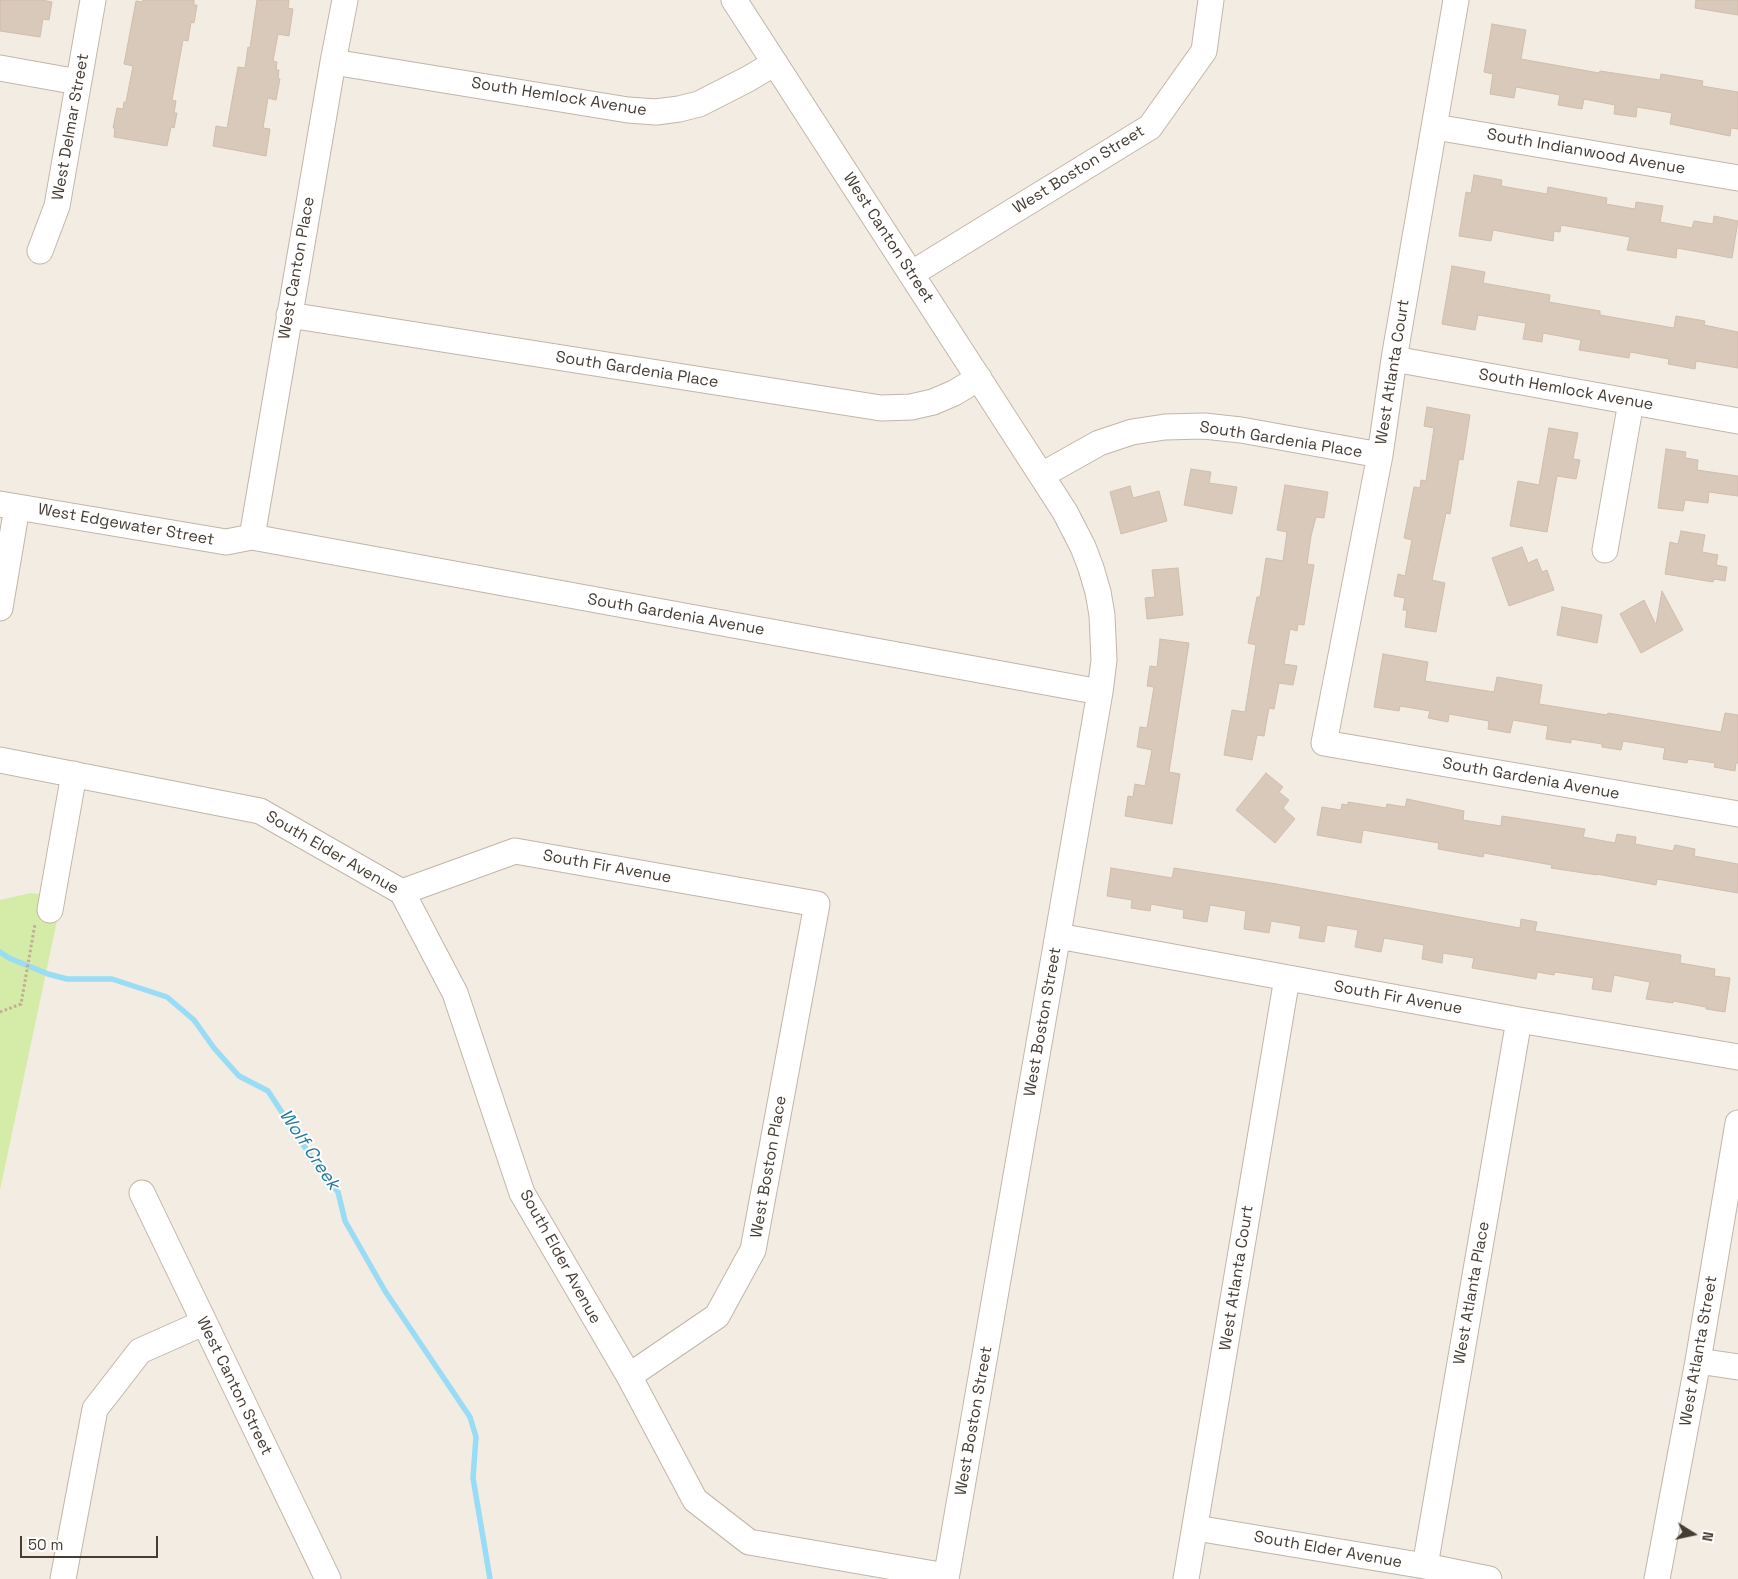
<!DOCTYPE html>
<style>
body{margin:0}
#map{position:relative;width:1738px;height:1579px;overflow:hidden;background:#f3ece3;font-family:"Space Grotesk",sans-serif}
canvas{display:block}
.north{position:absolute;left:1668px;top:1509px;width:50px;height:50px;-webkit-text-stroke:4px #fff;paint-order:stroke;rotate:100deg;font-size:14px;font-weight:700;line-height:20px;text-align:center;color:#453c33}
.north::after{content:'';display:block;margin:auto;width:18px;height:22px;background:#453c33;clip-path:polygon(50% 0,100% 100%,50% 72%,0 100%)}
.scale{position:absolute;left:20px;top:1536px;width:138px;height:22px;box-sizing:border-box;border:2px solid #453c33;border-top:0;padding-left:6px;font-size:15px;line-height:18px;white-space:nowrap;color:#453c33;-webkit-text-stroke:4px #fff;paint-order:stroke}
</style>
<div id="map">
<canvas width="1738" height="1579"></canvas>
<div class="north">N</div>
<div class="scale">50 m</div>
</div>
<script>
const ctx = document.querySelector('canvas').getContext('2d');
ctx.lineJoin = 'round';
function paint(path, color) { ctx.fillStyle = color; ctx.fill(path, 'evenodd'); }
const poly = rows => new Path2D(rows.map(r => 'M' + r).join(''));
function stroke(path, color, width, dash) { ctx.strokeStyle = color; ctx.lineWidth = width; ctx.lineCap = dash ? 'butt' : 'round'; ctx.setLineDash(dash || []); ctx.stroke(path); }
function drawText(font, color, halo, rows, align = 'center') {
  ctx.font = font + ' "Space Grotesk",sans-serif'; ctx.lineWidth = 4; ctx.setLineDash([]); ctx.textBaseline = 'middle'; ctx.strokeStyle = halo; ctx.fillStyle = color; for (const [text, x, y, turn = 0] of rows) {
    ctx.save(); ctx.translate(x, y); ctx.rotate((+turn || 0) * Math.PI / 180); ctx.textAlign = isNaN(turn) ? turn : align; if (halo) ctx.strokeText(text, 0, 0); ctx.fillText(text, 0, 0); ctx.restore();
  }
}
paint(poly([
 [31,893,62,897,0,1190,0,900]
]), '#d5eba8');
stroke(poly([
 [0,952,9,958,48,974,67,979,112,979,167,997,194,1020,214,1048,239,1076,268,1091,308,1152,338,1192,345,1221,385,1291,470,1417,476,1437,473,1478,490,1579]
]), '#99dcf5', 5.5);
const building = poly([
 [0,0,42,0,52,2,49,20,43,19,40,37,0,31,0,0],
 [143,0,194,0,194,5,197,5,194,23,191,22,188,41,183,40,172,100,176,101,174,113,177,113,174,128,171,127,167,146,114,137,115,128,113,128,117,108,123,109,124,102,126,102,133,66,124,64,136,1,142,2,143,0],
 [257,0,289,0,288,8,293,9,289,36,278,34,273,61,277,62,276,70,279,70,278,78,280,79,276,100,268,98,263,128,270,129,266,156,213,146,216,126,227,128,238,67,245,68,248,47,250,48,257,0],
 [1696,0,1738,0,1738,15,1695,8,1696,0],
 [1492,24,1526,30,1521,59,1599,73,1600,71,1660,80,1661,74,1703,81,1702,86,1738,92,1738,129,1731,128,1730,136,1670,124,1672,113,1637,107,1636,117,1614,114,1615,105,1584,99,1582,109,1558,105,1560,95,1516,87,1514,98,1490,94,1493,74,1484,72,1492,24],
 [1474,175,1502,180,1501,186,1547,194,1548,187,1607,198,1606,204,1635,209,1636,202,1663,206,1660,222,1692,228,1694,221,1713,224,1714,216,1738,221,1732,258,1677,248,1676,258,1627,250,1630,237,1561,225,1560,232,1554,231,1553,241,1493,230,1491,241,1459,236,1466,192,1471,193,1474,175],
 [1452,266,1485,272,1483,283,1550,295,1549,302,1600,311,1600,315,1674,328,1676,316,1705,321,1704,325,1738,332,1738,368,1696,361,1695,369,1668,364,1669,359,1630,352,1629,358,1579,350,1581,340,1543,333,1542,342,1523,339,1526,323,1478,315,1475,330,1442,324,1452,266],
 [1427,407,1470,415,1463,460,1459,459,1450,514,1446,513,1432,580,1445,583,1436,632,1405,627,1407,610,1403,610,1405,598,1394,596,1398,574,1405,576,1412,540,1404,538,1414,487,1420,488,1421,480,1426,481,1434,428,1424,426,1427,407],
 [1549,428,1578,433,1573,459,1580,460,1576,479,1557,476,1547,532,1510,526,1518,481,1539,485,1549,428],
 [1666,449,1686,452,1685,458,1698,460,1697,470,1738,476,1738,496,1709,492,1708,503,1685,500,1683,511,1658,508,1666,449],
 [1191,469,1211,472,1209,483,1237,487,1232,514,1184,505,1191,469],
 [1285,485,1328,492,1324,518,1316,517,1311,536,1307,564,1314,565,1304,625,1298,624,1297,631,1290,629,1284,664,1297,666,1293,685,1279,683,1274,709,1269,708,1264,736,1257,735,1252,760,1224,755,1232,710,1245,712,1256,645,1248,643,1257,597,1260,597,1266,558,1283,561,1287,532,1277,530,1285,485],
 [1130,486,1133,498,1159,491,1167,521,1121,534,1110,492,1130,486],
 [1681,531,1705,535,1702,552,1718,555,1716,565,1727,567,1725,581,1714,579,1713,582,1665,574,1670,542,1678,544,1681,531],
 [1522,547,1528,563,1537,559,1542,572,1547,570,1554,590,1509,606,1492,558,1522,547],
 [1178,568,1183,615,1147,619,1145,598,1155,597,1152,570,1178,568],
 [1662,591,1683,630,1641,653,1620,614,1644,600,1656,625,1662,591],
 [1562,607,1602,615,1597,643,1557,635,1562,607],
 [1160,639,1189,643,1169,772,1180,774,1172,824,1125,816,1128,796,1133,797,1135,784,1145,786,1152,750,1137,747,1140,727,1147,728,1154,687,1147,686,1150,666,1157,667,1160,639],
 [1383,654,1428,662,1425,681,1494,692,1497,677,1542,685,1539,704,1607,715,1608,713,1721,732,1725,713,1738,715,1738,763,1736,763,1735,771,1714,767,1715,763,1688,759,1687,763,1663,759,1665,748,1623,741,1621,750,1602,747,1602,744,1571,739,1571,743,1546,739,1548,726,1513,720,1510,733,1488,729,1489,721,1449,714,1448,722,1428,718,1430,711,1400,706,1399,711,1374,707,1383,654],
 [1266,773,1283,787,1279,792,1289,800,1283,808,1295,819,1275,843,1236,810,1266,773],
 [1407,799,1464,811,1463,820,1501,826,1502,816,1585,829,1583,837,1615,843,1617,834,1636,837,1635,844,1673,851,1675,845,1695,849,1694,856,1738,864,1738,893,1657,879,1656,885,1597,874,1597,875,1551,868,1552,865,1484,853,1483,857,1438,849,1439,843,1363,830,1361,843,1317,835,1322,807,1341,810,1342,804,1348,805,1348,802,1386,808,1387,804,1405,807,1407,799],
 [1111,868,1172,878,1174,868,1277,884,1520,928,1521,919,1537,922,1535,931,1681,955,1680,963,1715,969,1714,976,1730,978,1725,1012,1706,1009,1706,1007,1673,1001,1673,1003,1646,999,1650,982,1614,975,1611,992,1592,989,1594,978,1555,972,1554,975,1537,972,1536,979,1472,968,1474,958,1443,953,1442,963,1422,959,1424,945,1384,938,1381,952,1355,947,1358,930,1327,925,1324,942,1299,938,1301,926,1271,921,1269,933,1244,929,1246,911,1210,905,1207,922,1183,918,1184,910,1151,904,1150,911,1131,908,1132,900,1107,896,1111,868]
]);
paint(building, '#d8c9ba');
stroke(building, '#d1bdaa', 1);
const minor = poly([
 [734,0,1065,512,1083,547,1091,568,1098,592,1102,615,1104,660,1100,692,946,1579],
 [1456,0,1394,359,1380,455,1324,743,1738,814],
 [333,62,628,110,656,112,679,109,699,104,748,79,775,63],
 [0,68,78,82],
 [1435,127,1738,178],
 [40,251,57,206,93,0],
 [911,274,1150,127,1204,51,1211,0],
 [289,315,881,408,911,407,933,402,954,393,979,378],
 [1394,359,1738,421],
 [1042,475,1099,443,1132,432,1165,427,1204,426,1241,430,1380,455],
 [0,504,226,542,252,537,1100,692],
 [252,537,333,62,345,0],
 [1605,550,1631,402],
 [0,608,17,507],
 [0,760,260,811,402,892,455,993,522,1193,629,1376,695,1500,749,1542,946,1576],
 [402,892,515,851,817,904,753,1250,717,1316,629,1376],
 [50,910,74,774],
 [1058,936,1519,1020,1738,1057],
 [142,1193,328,1579],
 [1698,1361,1738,1367],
 [1196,1528,1425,1566,1489,1579],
 [1425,1566,1519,1020],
 [63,1579,95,1409,140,1351,203,1323],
 [1186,1579,1287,978],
 [1657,1579,1698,1361,1738,1123]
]);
stroke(minor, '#c2b5a8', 27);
stroke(poly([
 [0,1012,21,1004,35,924]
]), '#c2ac95', 3, [2.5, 2.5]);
stroke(minor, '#fff', 25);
drawText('16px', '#453c33', '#fff', [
 ["South Hemlock Avenue",559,97,9],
 ["West Delmar Street",71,127,-80],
 ["South Indianwood Avenue",1586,152,10],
 ["West Boston Street",1079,170,-32],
 ["West Canton Street",888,238,57],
 ["West Canton Place",297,268,-80],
 ["South Gardenia Place",637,370,9],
 ["West Atlanta Court",1393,372,-81],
 ["South Hemlock Avenue",1566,390,10],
 ["South Gardenia Place",1281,440,9],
 ["West Edgewater Street",126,525,10],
 ["South Gardenia Avenue",676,615,10],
 ["South Gardenia Avenue",1531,779,10],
 ["South Elder Avenue",332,853,30],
 ["South Fir Avenue",607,867,10],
 ["South Fir Avenue",1398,998,10],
 ["West Boston Street",1043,1022,-80],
 ["West Boston Place",769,1167,-80],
 ["South Elder Avenue",560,1257,61],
 ["West Atlanta Court",1237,1278,-81],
 ["West Atlanta Place",1472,1293,-80],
 ["West Atlanta Street",1699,1351,-80],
 ["West Canton Street",234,1386,64],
 ["West Boston Street",974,1421,-80],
 ["South Elder Avenue",1328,1550,10]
]);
drawText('italic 18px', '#217a9f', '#fff', [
 ["Wolf Creek",309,1150,56]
]);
</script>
